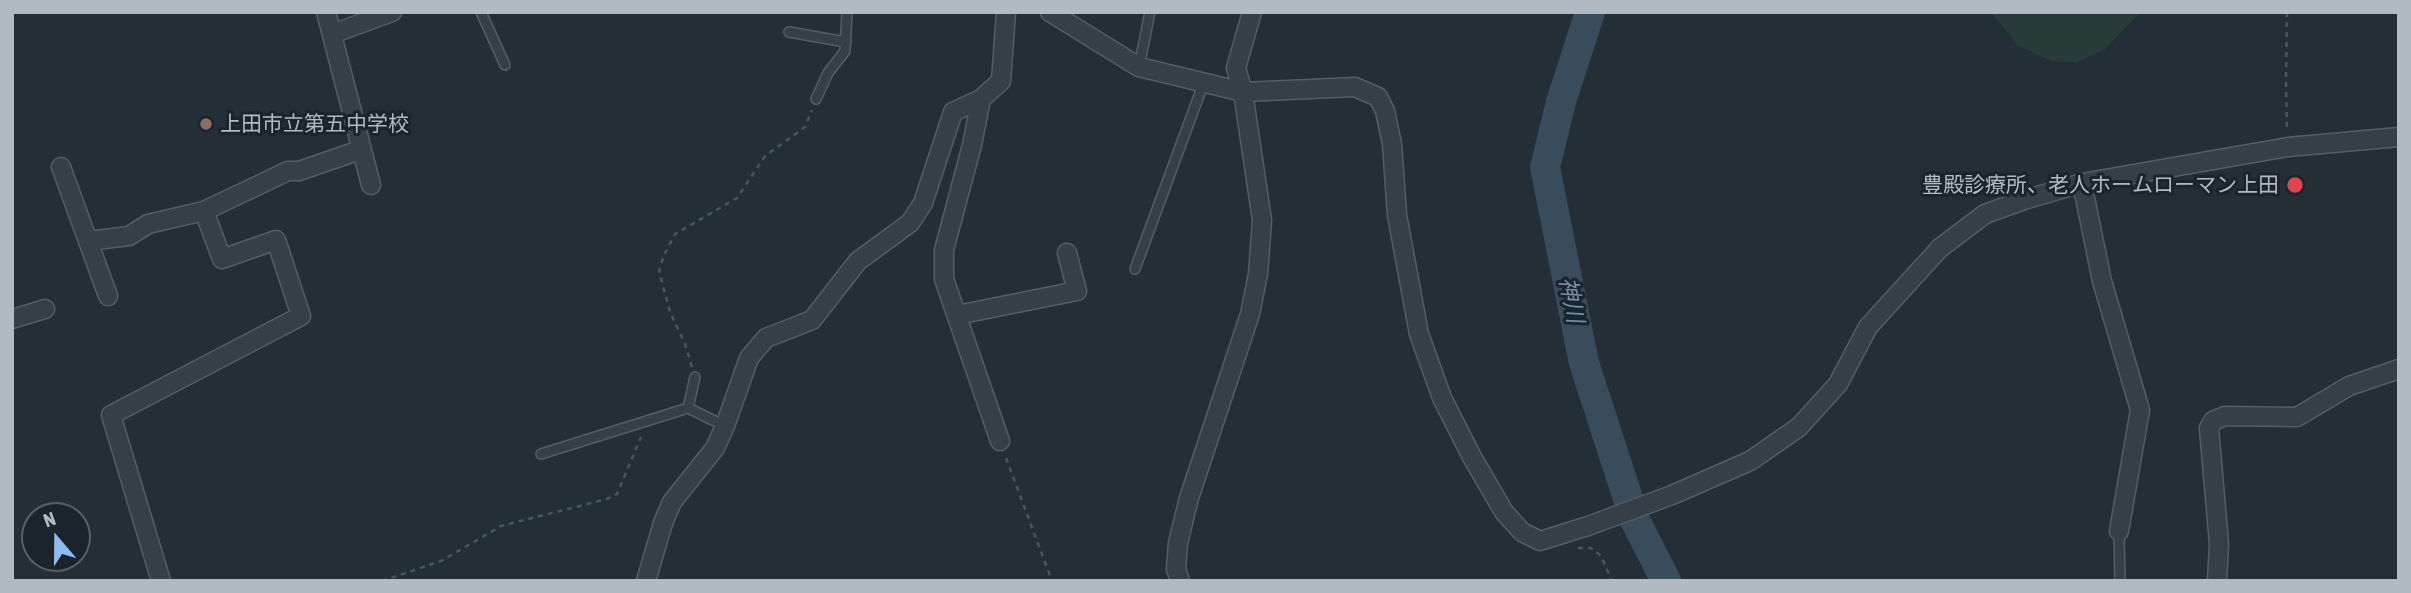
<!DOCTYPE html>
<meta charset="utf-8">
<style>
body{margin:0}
#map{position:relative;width:2411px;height:593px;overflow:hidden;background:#232e36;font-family:"Asap Condensed",sans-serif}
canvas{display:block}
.frame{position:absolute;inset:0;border:14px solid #b1bac3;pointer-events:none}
.north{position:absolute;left:21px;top:502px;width:70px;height:70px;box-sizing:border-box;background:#1b242c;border:2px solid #576068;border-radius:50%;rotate:340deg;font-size:19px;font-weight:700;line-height:28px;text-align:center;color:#b1bac3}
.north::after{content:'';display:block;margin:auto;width:24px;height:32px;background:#8bbeee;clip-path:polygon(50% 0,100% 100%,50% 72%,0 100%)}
</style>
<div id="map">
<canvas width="2411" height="593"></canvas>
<div class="frame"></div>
<div class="north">N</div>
</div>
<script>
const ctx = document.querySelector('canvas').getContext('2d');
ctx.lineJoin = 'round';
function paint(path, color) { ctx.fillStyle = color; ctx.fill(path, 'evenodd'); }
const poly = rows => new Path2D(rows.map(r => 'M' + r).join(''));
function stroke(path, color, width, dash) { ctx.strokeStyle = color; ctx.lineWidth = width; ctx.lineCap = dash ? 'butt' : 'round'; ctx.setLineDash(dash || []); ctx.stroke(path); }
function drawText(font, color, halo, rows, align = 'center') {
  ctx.font = font + ' "Asap Condensed","Noto Sans JP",sans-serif'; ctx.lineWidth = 6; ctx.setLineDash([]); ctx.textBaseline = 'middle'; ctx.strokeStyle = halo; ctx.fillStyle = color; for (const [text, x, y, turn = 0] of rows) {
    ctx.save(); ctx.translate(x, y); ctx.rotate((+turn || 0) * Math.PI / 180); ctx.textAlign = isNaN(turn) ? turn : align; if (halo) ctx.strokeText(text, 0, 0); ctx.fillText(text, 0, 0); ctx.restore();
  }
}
paint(poly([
 [1991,12,2141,12,2105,49,2076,63,2052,61,2018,46]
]), '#283c39');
stroke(poly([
 [1590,12,1561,102,1545,167,1584,363,1635,520,1666,581]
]), '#384c5c', 30);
const lane = poly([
 [481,12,505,65],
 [789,32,846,42],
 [1139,67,1150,12],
 [816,99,828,73,845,51,847,12],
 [1135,269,1204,82],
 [695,377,688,408,725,426],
 [541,454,688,408],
 [2119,531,2120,581]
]);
const street = poly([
 [326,12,371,185],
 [1050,12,1139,67,1243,92,1355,87,1378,97,1385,111,1392,144,1397,215,1419,334,1442,398,1472,457,1504,512,1522,532,1540,541,1588,526,1672,495,1750,461,1799,427,1838,384,1868,327,1940,248,1985,214,2024,200,2082,183,2288,147,2399,137],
 [332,34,392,12],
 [981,99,972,145,944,250,944,279,1000,441],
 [61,167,108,296],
 [2082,183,2102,281,2140,410,2119,531],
 [88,241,129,236,148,224,204,211,288,171,299,171,360,150],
 [957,315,1077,291,1067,253],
 [12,319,45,309],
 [161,581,111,415,301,316,276,240,222,259,204,211],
 [646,581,663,523,672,502,715,448,725,426,749,358,766,338,812,320,858,261,910,223,923,203,953,112,981,99,1001,81,1006,12],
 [1180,581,1176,569,1178,543,1189,498,1250,314,1258,274,1262,220,1243,92,1236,68,1252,12],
 [2217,581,2219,544,2209,428,2213,421,2225,416,2297,417,2349,386,2399,369]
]);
stroke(lane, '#545d65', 12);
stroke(street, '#545d65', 21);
stroke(poly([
 [2287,12,2286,82,2287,129],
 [692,367,685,344,670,312,659,271,664,255,675,234,737,198,765,156,805,127,812,110],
 [1006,458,1052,581],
 [1578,548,1591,548,1601,556,1612,581],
 [382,581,441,561,501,526,607,499,617,494,641,437]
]), '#465858', 2.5, [5, 5]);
stroke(lane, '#363f47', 9);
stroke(street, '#363f47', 18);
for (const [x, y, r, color] of [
 [206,124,7,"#8d6e63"],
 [2295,185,9,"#e0444e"]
]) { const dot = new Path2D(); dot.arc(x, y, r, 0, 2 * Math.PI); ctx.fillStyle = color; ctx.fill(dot); stroke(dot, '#1b242c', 2.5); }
drawText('21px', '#b1bac3', '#1b242c', [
 ["上田市立第五中学校",220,124],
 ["豊殿診療所、老人ホームローマン上田",2279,185,"right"]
], 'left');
drawText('italic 23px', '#748fa5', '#1b242c', [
 ["神川",1571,300,79]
]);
</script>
